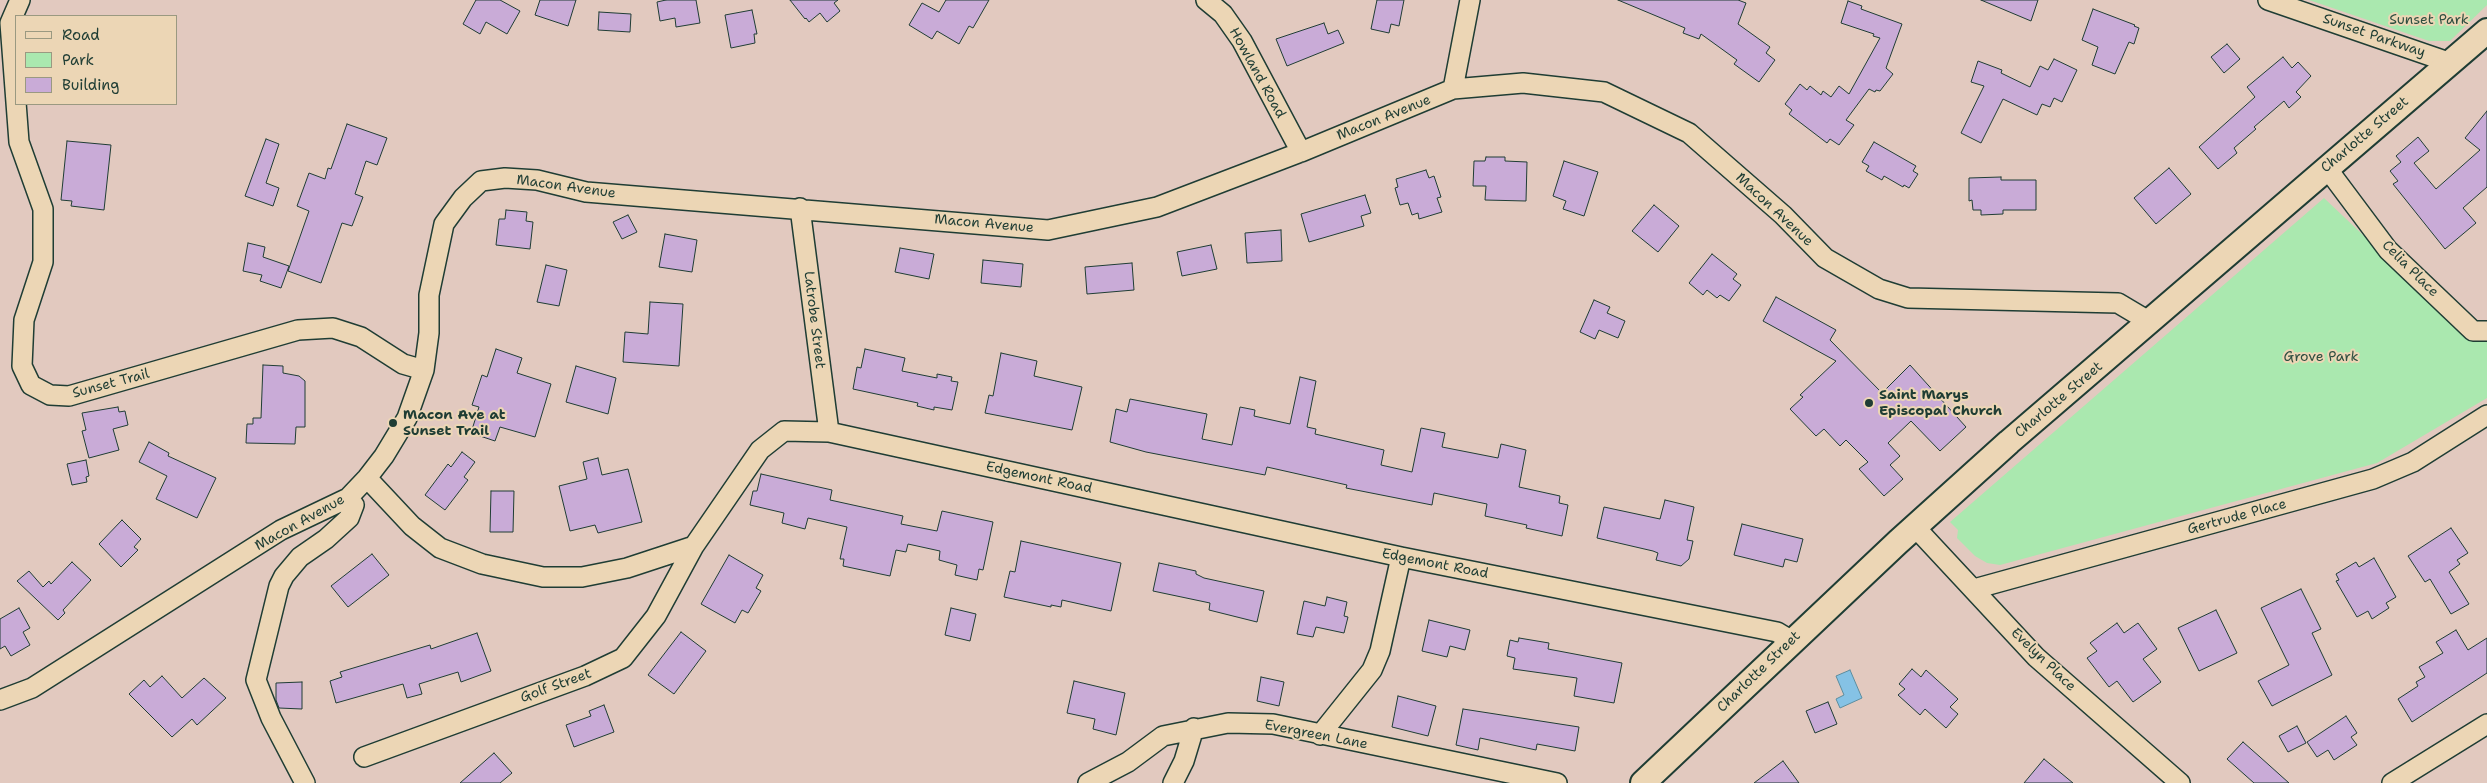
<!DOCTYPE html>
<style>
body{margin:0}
#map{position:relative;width:2487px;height:783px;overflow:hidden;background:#e2c9bf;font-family:"Shantell Sans",sans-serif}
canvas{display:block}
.legend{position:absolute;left:15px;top:15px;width:162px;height:90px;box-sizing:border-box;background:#ecd6b5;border:1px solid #9a9981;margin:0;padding:6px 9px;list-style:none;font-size:15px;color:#1f3d34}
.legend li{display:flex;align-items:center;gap:10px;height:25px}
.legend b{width:25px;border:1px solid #9a9981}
</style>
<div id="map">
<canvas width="2487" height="783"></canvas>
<ul class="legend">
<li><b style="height:6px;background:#ecd6b5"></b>Road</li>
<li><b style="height:14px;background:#aae8af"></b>Park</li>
<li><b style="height:14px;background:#c9abd7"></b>Building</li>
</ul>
</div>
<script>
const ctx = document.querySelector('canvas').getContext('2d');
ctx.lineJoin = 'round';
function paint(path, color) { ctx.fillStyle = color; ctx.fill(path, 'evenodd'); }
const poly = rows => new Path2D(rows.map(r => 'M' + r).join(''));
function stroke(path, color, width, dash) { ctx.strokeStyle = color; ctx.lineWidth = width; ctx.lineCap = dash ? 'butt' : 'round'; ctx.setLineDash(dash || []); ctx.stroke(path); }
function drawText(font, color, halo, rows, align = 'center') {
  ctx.font = font + ' "Shantell Sans",sans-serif'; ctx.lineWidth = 4; ctx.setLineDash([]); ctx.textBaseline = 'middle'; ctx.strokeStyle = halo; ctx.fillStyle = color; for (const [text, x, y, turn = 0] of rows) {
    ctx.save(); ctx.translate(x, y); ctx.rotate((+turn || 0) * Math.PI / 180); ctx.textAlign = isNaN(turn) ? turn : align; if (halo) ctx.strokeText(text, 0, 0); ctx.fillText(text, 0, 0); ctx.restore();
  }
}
paint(poly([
 [2309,0,2487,0,2487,5,2450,41,2429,41],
 [2324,198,2381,252,2487,337,2487,398,2377,463,2000,565,1987,563,1975,556,1957,538,1958,530,1950,522]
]), '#aae8af');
const water = poly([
 [1850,670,1862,698,1840,708,1836,699,1844,695,1836,676,1850,670]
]);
paint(water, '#85c2e5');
stroke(water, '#5c8d9e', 1);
const building = poly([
 [476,0,500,0,520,11,507,34,486,22,480,34,463,24,476,0],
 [540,0,576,0,568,26,535,15,540,0],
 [666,0,696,0,700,23,676,27,675,18,660,21,657,2,666,0],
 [790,0,838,0,834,3,840,11,827,22,820,13,809,22,806,18,805,19,790,0],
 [946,0,989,0,973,28,969,26,959,44,937,31,932,39,909,25,922,3,939,12,946,0],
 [1377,0,1404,0,1399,26,1391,24,1389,33,1371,29,1377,0],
 [1618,0,1738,0,1746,3,1738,24,1770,47,1766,53,1775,60,1759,82,1734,64,1737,60,1701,34,1699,39,1683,33,1685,28,1618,0],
 [1981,0,2038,0,2031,21,1981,0],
 [1848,1,1862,6,1861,9,1902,24,1886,68,1893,74,1880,91,1876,90,1875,92,1869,89,1846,120,1854,125,1839,145,1830,139,1827,143,1789,114,1792,110,1785,104,1800,84,1807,90,1810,86,1821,95,1823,91,1831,97,1839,86,1849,94,1880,38,1873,36,1874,34,1841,23,1848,1],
 [2093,9,2135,25,2134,26,2139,28,2134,44,2129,42,2115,74,2092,65,2098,47,2082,40,2093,9],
 [752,10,757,34,754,34,755,43,731,48,725,15,752,10],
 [599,12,631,14,630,32,598,30,599,12],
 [1324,23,1328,34,1338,30,1344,43,1287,66,1276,39,1324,23],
 [2227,44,2240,59,2224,73,2211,57,2227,44],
 [2283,57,2292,68,2298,62,2311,76,2296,92,2301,97,2289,108,2284,101,2254,127,2256,129,2234,148,2237,153,2218,169,2199,147,2255,97,2247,87,2283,57],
 [2054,59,2077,70,2062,102,2054,98,2050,107,2042,104,2037,115,2003,99,1981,143,1961,133,1984,86,1971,82,1978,61,2002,70,2001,73,2030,87,2040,66,2048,70,2054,59],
 [2487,111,2487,187,2463,208,2476,223,2445,249,2393,184,2398,181,2390,171,2401,162,2396,156,2418,137,2429,151,2414,163,2436,189,2480,150,2465,138,2487,111],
 [347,124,387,138,377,165,366,161,355,194,363,197,352,226,342,223,321,283,288,271,309,211,297,206,309,173,325,179,328,168,331,169,347,124],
 [266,139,279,144,266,183,279,188,273,206,245,196,266,139],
 [67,141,111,145,104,210,71,206,72,201,61,200,67,141],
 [1874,142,1916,166,1913,171,1918,174,1909,188,1904,185,1903,187,1884,176,1882,180,1866,171,1869,166,1862,162,1874,142],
 [1486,157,1505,157,1505,161,1527,162,1526,201,1485,200,1486,186,1473,186,1474,161,1485,161,1486,157],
 [1564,161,1598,172,1584,216,1563,209,1566,201,1553,196,1564,161],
 [2169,168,2191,194,2156,224,2134,198,2169,168],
 [1426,170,1429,178,1434,176,1441,197,1437,198,1442,212,1419,219,1418,213,1412,215,1408,203,1400,205,1395,188,1398,187,1396,179,1426,170],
 [2001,177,2001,180,2036,180,2036,210,2003,210,2003,214,1981,215,1981,210,1973,210,1972,200,1969,201,1969,178,2001,177],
 [1365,195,1371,213,1361,216,1364,226,1309,242,1301,214,1365,195],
 [1654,205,1679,226,1658,252,1632,231,1654,205],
 [506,210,527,212,526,221,533,222,530,249,496,245,499,219,505,219,506,210],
 [628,215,637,232,622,239,613,222,628,215],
 [1281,230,1282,261,1247,263,1245,233,1281,230],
 [665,234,697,240,692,272,659,267,665,234],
 [248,243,265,247,263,257,289,266,281,288,260,281,262,275,243,271,248,243],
 [1211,245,1217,269,1182,276,1177,252,1211,245],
 [900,248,934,254,929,279,895,272,900,248],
 [1712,254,1737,274,1733,279,1741,285,1729,301,1720,295,1717,298,1707,290,1703,295,1689,283,1712,254],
 [983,260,1023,264,1021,287,981,283,983,260],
 [1132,263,1134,290,1087,294,1085,267,1132,263],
 [546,265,567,270,559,306,537,302,546,265],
 [1776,297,1836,330,1830,340,1882,393,1910,365,1966,427,1940,451,1911,421,1888,443,1900,456,1890,465,1903,479,1884,496,1859,469,1868,462,1846,440,1840,446,1824,429,1816,436,1790,409,1803,397,1800,395,1836,361,1763,321,1776,297],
 [1594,300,1610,307,1607,313,1625,321,1618,338,1599,330,1595,339,1580,332,1594,300],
 [650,302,683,304,679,366,623,362,625,332,648,334,650,302],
 [496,349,522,358,517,373,551,384,535,437,500,427,495,441,471,433,479,407,472,405,482,375,487,377,496,349],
 [865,349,905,358,902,371,937,378,937,374,952,377,951,381,958,382,952,410,934,407,934,410,917,406,918,403,853,389,857,367,861,368,865,349],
 [1001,353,1037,361,1034,376,1082,387,1072,430,985,413,989,395,993,396,1001,353],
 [263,365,283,366,283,373,299,376,305,381,305,427,296,427,295,444,246,443,247,424,253,424,253,418,261,418,263,365],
 [576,366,616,378,608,414,566,402,576,366],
 [1300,377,1316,381,1307,427,1316,429,1315,434,1384,450,1381,465,1412,472,1421,428,1445,433,1442,447,1498,458,1501,444,1526,450,1519,487,1560,496,1559,503,1568,505,1562,536,1526,528,1527,525,1485,516,1487,504,1434,493,1432,505,1346,488,1347,485,1267,467,1265,475,1146,452,1110,442,1116,409,1127,412,1130,399,1207,414,1202,439,1232,445,1240,407,1255,410,1254,416,1290,424,1300,377],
 [118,407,119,412,125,411,128,425,113,429,119,450,89,458,82,431,86,430,82,413,118,407],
 [149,442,169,453,168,456,216,478,197,518,156,499,167,476,139,462,149,442],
 [462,452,475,462,464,477,468,480,445,510,425,495,448,464,451,467,462,452],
 [598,458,602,475,628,469,642,522,598,533,595,525,570,531,559,486,587,479,583,462,598,458],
 [86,460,89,476,86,477,87,482,72,485,67,464,86,460],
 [761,474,832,490,830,500,903,516,901,524,937,531,942,511,993,522,983,570,979,569,977,580,955,575,957,565,939,560,940,551,908,544,906,552,896,550,890,576,843,566,844,559,840,559,847,527,808,518,805,529,782,523,784,513,750,505,753,491,757,491,761,474],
 [491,491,514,491,513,532,490,532,491,491],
 [1665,500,1694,507,1687,540,1693,541,1689,559,1681,566,1656,560,1658,553,1653,551,1597,538,1604,507,1660,519,1665,500],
 [122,520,141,539,134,547,138,550,121,567,99,544,122,520],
 [1742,524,1803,539,1797,562,1785,559,1783,567,1734,555,1742,524],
 [2451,528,2468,553,2457,560,2460,564,2449,572,2469,604,2451,614,2430,579,2425,582,2408,556,2451,528],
 [1021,541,1121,563,1111,611,1062,600,1061,607,1051,605,1051,607,1004,597,1010,571,1015,572,1021,541],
 [372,554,389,575,348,607,331,586,372,554],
 [729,555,763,575,756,588,761,591,748,613,742,610,735,623,701,604,729,555],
 [2374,558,2396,597,2386,603,2389,608,2372,619,2368,611,2357,617,2336,581,2339,580,2336,574,2356,562,2359,567,2374,558],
 [72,562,91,580,63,610,65,613,58,620,17,581,29,571,43,587,49,581,51,584,72,562],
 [1159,563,1196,571,1196,574,1204,578,1264,591,1257,622,1209,610,1210,603,1153,591,1159,563],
 [2301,589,2321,629,2312,633,2332,675,2272,706,2258,681,2289,665,2261,608,2301,589],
 [1327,597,1347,602,1344,616,1348,617,1344,633,1316,627,1313,637,1297,634,1304,601,1325,606,1327,597],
 [19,608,30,628,23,632,30,645,11,656,5,646,0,649,0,619,19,608],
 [951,608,976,614,970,641,945,635,951,608],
 [2216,610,2237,653,2199,671,2178,628,2216,610],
 [1429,620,1470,630,1465,650,1450,646,1447,657,1422,651,1429,620],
 [2117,623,2124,633,2138,623,2157,649,2143,659,2161,682,2133,702,2117,681,2109,687,2087,658,2097,651,2090,643,2117,623],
 [2456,630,2468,650,2487,638,2487,673,2412,722,2398,699,2418,686,2416,682,2425,677,2419,667,2443,653,2436,642,2456,630],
 [681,632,706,651,674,694,648,675,681,632],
 [477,633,491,671,461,682,458,672,419,684,422,694,407,698,403,684,336,703,330,681,342,677,340,672,430,645,431,649,477,633],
 [1519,638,1549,643,1548,649,1622,663,1614,703,1574,696,1577,678,1513,669,1515,658,1507,656,1510,640,1518,642,1519,638],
 [1912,669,1921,677,1926,670,1958,699,1950,707,1958,714,1946,728,1925,709,1920,715,1898,695,1905,689,1899,684,1912,669],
 [162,676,182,698,204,678,226,698,197,725,192,719,172,737,129,694,144,680,150,687,162,676],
 [1261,677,1284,682,1279,706,1257,701,1261,677],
 [1074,681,1125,693,1116,735,1093,729,1095,719,1067,713,1074,681],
 [302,682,302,709,279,708,276,700,276,683,302,682],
 [1398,696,1436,706,1428,736,1392,727,1398,696],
 [1828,702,1837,724,1815,733,1806,711,1828,702],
 [604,705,614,732,574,747,566,725,591,716,589,711,604,705],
 [1463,709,1579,727,1575,751,1537,744,1536,750,1480,738,1478,750,1456,745,1463,709],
 [2346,716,2357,733,2351,737,2357,745,2334,760,2328,750,2317,757,2307,742,2346,716],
 [2297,726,2306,743,2288,752,2279,736,2297,726],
 [2243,742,2260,757,2289,783,2254,783,2227,759,2243,742],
 [494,753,512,773,500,783,460,783,494,753],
 [2044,759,2073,783,2024,783,2044,759],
 [1783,761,1799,783,1754,783,1783,761]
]);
paint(building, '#c9abd7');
stroke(building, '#1f3d34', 1);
const minor = poly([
 [20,0,10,23,19,142,43,209,43,262,24,320,22,366,31,385,50,395,69,396,298,330,333,328,361,337,403,364,424,370],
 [1206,0,1223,14,1242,41,1301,152],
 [2268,0,2451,63],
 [1453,89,1470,0],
 [2326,167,2388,250,2473,331,2487,331],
 [800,208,829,432],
 [367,478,412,526,440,548,482,564,543,577,582,577,627,568,694,546,760,450,784,431,829,432,1401,557,1777,632,1792,641],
 [1915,527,2036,657,2180,783],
 [1974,589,2373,479,2413,462,2487,415],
 [0,700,32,688,281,530,348,498,367,478,384,456,407,418,424,370,429,333,429,295,444,224,463,198,481,181,505,178,537,180,586,192,1048,230,1157,207,1301,152,1453,89,1523,83,1604,92,1689,133,1783,215,1825,258,1879,289,1908,298,2118,303,2150,322],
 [1320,735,1372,670,1380,651,1401,557],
 [364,757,585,676,623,658,656,616,694,546],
 [305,783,271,718,256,680,279,586,284,576,300,557,326,539,349,518,354,505,348,498],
 [1088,783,1128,762,1163,736,1228,723,1273,724,1557,783],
 [1173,783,1184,761,1194,728],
 [2392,783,2487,724]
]);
const tertiary = poly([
 [1643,783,1898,542,2009,442,2487,31]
]);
stroke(minor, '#1f3d34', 22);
stroke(tertiary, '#1f3d34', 28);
stroke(minor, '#ecd6b5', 19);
stroke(tertiary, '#ecd6b5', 24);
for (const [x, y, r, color] of [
 [1869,403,5,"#1f3d34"],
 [393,423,5,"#1f3d34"]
]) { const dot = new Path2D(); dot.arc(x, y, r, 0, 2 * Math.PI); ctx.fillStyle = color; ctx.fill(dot); stroke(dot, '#ecd6b5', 2); }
drawText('14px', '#2d4e40', '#ecd6b5', [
 ["Sunset Park",2429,20],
 ["Grove Park",2321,357]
]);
drawText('14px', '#1f3d34', '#ecd6b5', [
 ["Sunset Parkway",2374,36,19],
 ["Howland Road",1257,73,61],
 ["Macon Avenue",1384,118,-22],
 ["Charlotte Street",2365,135,-40],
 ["Macon Avenue",566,187,8],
 ["Macon Avenue",1774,210,43],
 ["Macon Avenue",984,224,5],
 ["Celia Place",2410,269,45],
 ["Latrobe Street",814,320,83],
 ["Sunset Trail",111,384,-15],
 ["Charlotte Street",2059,400,-40],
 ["Edgemont Road",1039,478,12],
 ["Gertrude Place",2237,517,-15],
 ["Macon Avenue",300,523,-29],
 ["Edgemont Road",1435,564,11],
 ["Evelyn Place",2043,660,44],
 ["Charlotte Street",1759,672,-44],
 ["Golf Street",556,686,-20],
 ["Evergreen Lane",1316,735,11]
]);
drawText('bold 14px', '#1f3d34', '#ecd6b5', [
 ["Saint Marys",1879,395],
 ["Episcopal Church",1879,411],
 ["Macon Ave at",403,415],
 ["Sunset Trail",403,431]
], 'left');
</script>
